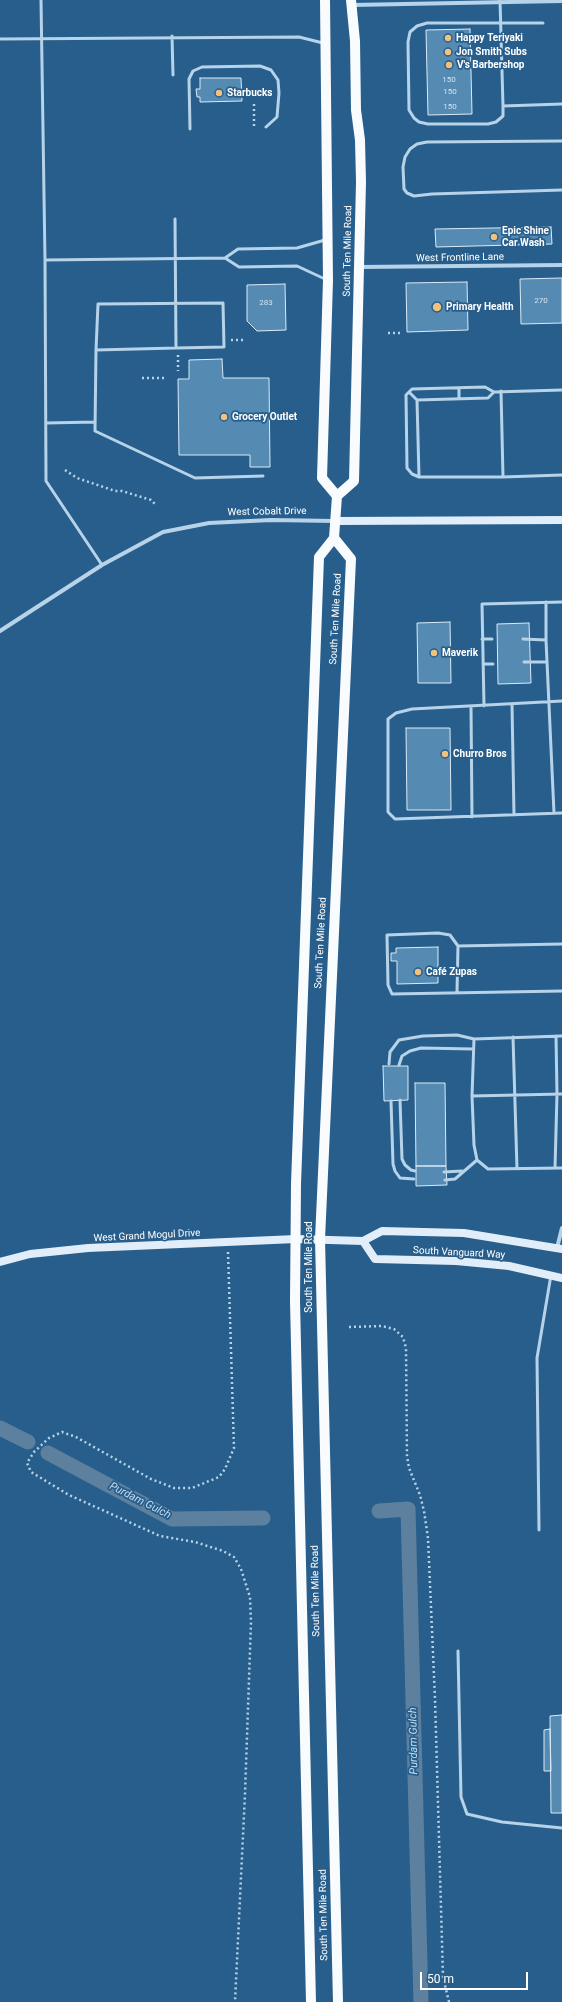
<!DOCTYPE html>
<meta charset="utf-8">
<style>
body{margin:0}
#map{position:relative;width:562px;height:2002px;overflow:hidden;background:#285e8b;font-family:Roboto,sans-serif}
canvas{display:block}
.scale{position:absolute;left:420px;top:1972px;width:108px;height:18px;box-sizing:border-box;border:2px solid #fff;border-top:0;padding-left:5px;font-size:12px;line-height:14px;white-space:nowrap;color:#fff;-webkit-text-stroke:3px #285e8b;paint-order:stroke}
</style>
<div id="map">
<canvas width="562" height="2002"></canvas>
<div class="scale">50 m</div>
</div>
<script>
const ctx = document.querySelector('canvas').getContext('2d');
ctx.lineJoin = 'round';
const poly = rows => new Path2D(rows.map(r => 'M' + r).join(''));
function stroke(path, color, width, dash) { ctx.strokeStyle = color; ctx.lineWidth = width; ctx.lineCap = dash ? 'butt' : 'round'; ctx.setLineDash(dash || []); ctx.stroke(path); }
function paint(path, color) { ctx.fillStyle = color; ctx.fill(path, 'evenodd'); }
function drawText(font, color, halo, rows, align = 'center') {
  ctx.font = font + ' Roboto,sans-serif'; ctx.lineWidth = 3.5; ctx.setLineDash([]); ctx.textBaseline = 'middle'; ctx.strokeStyle = halo; ctx.fillStyle = color; for (const [text, x, y, turn = 0] of rows) {
    ctx.save(); ctx.translate(x, y); ctx.rotate((+turn || 0) * Math.PI / 180); ctx.textAlign = isNaN(turn) ? turn : align; if (halo) ctx.strokeText(text, 0, 0); ctx.fillText(text, 0, 0); ctx.restore();
  }
}
stroke(poly([
 [0,1428,28,1442],
 [48,1453,172,1519,263,1518],
 [379,1511,408,1509,421,2002]
]), '#5c809e', 15);
const building = poly([
 [470,29,472,114,428,115,426,30,470,29],
 [200,78,241,78,242,101,200,102,200,97,197,97,196,89,200,89,200,78],
 [551,227,552,244,436,247,435,229,551,227],
 [562,278,562,323,521,324,520,279,562,278],
 [467,282,468,330,407,332,406,283,467,282],
 [285,284,286,330,257,331,247,321,247,285,285,284],
 [222,359,223,378,269,378,270,467,250,467,250,455,179,455,178,379,189,379,189,360,222,359],
 [450,622,451,683,418,683,417,623,450,622],
 [529,623,531,683,498,684,497,624,529,623],
 [406,728,450,728,451,810,407,810,406,728],
 [438,947,438,983,397,984,397,961,391,961,391,953,396,953,396,948,438,947],
 [383,1066,408,1066,408,1100,384,1101,383,1066],
 [415,1083,445,1083,446,1166,416,1166,415,1083],
 [416,1166,446,1166,447,1185,416,1186,416,1166],
 [562,1715,562,1813,551,1813,550,1716,562,1715],
 [550,1729,551,1771,544,1771,544,1730,550,1729]
]);
paint(building, '#558ab3');
stroke(building, '#daebf7', 1);
stroke(poly([
 [254,104,254,127],
 [388,333,403,333],
 [231,340,245,340],
 [178,355,178,371],
 [142,378,165,378],
 [65,470,77,478,115,491,122,491,151,500,156,505],
 [228,1252,234,1448,225,1469,219,1477,192,1488,174,1488,151,1479,76,1437,62,1432,49,1438,34,1452,27,1463,31,1472,69,1495,160,1536,195,1542,223,1551,234,1557,241,1569,250,1597,251,1622,245,1794,235,2002],
 [349,1327,382,1326,394,1329,403,1337,406,1348,407,1456,409,1468,420,1495,424,1511,428,1538,435,1699,443,1977,449,2002]
]), '#b6d3e9', 2.5, [2, 3]);
stroke(poly([
 [41,0,45,260,46,481,102,565],
 [500,0,503,106,562,104],
 [172,36,173,75],
 [0,39,299,37,323,43],
 [503,106,503,116,496,122,488,124,428,124,419,122,414,118,409,110,408,42,410,32,417,26,427,23,543,23],
 [190,129,189,79,193,71,202,67,260,66,271,70,278,80,279,93,277,117,266,127],
 [562,141,427,142,417,144,410,149,405,157,403,167,404,189,407,193,414,196,432,194,562,190],
 [175,219,176,348,96,350,95,431,195,478,263,476],
 [225,258,239,267,297,266,327,280],
 [45,260,225,258,238,249,297,248,325,240],
 [96,350,98,304,223,303,224,347,176,348],
 [459,388,459,399],
 [501,391,503,477,562,475],
 [409,392,417,400,419,477],
 [417,400,488,398,494,392],
 [46,423,95,422],
 [503,477,419,477,412,474,407,468,406,395,412,389,485,387,494,392,562,390],
 [546,602,546,640,554,813],
 [482,639,492,639],
 [523,639,546,640],
 [524,662,547,662],
 [483,664,493,664],
 [562,701,412,709,396,713,388,719,388,812,395,819,562,813],
 [512,705,514,815],
 [471,706,472,817],
 [484,706,482,604,562,602],
 [458,946,450,935,438,933,387,935,388,985,392,994,562,991],
 [457,992,458,946,562,944],
 [562,1036,474,1039,472,1096,562,1094],
 [513,1037,517,1169],
 [389,1064,390,1052,399,1040,423,1036,457,1035,474,1039],
 [399,1065,402,1056,410,1051,421,1048,473,1049],
 [472,1096,474,1145,477,1160,488,1169,562,1168],
 [400,1100,402,1159,405,1165,411,1170,415,1171],
 [391,1101,393,1164,395,1171,400,1178,414,1179],
 [555,1168,557,1094,556,1036],
 [444,1172,462,1171],
 [445,1180,455,1179,477,1160],
 [539,1530,537,1358,551,1275],
 [458,1651,461,1797,467,1814,502,1822,562,1828]
]), '#b6d3e9', 3);
stroke(poly([
 [352,5,562,1],
 [359,267,562,265],
 [0,631,102,565,163,532,209,523,271,520,335,521],
 [557,1248,562,1228]
]), '#b6d3e9', 4);
stroke(poly([
 [336,521,562,520],
 [363,1241,375,1259,456,1261,509,1266,562,1278],
 [0,1262,30,1254,88,1248,296,1239,363,1241,382,1231,464,1233,562,1249]
]), '#e1edf8', 8);
stroke(poly([
 [325,0,328,280,322,478,337,496],
 [334,538,351,559,320,1239,338,2002],
 [311,2002,295,1301,296,1184,319,557,334,538,337,496,354,481,361,182,360,140,356,110,355,41,351,0]
]), '#f9fcfe', 10);
for (const [x, y, r, color] of [
 [448,38,4,"#f1c27d"],
 [448,52,4,"#f1c27d"],
 [449,65,4,"#f1c27d"],
 [219,93,4,"#f1c27d"],
 [494,237,4,"#f1c27d"],
 [437,307,5,"#f1c27d"],
 [224,417,4,"#f1c27d"],
 [434,653,4,"#f1c27d"],
 [445,754,4,"#f1c27d"],
 [418,972,4,"#f1c27d"]
]) { const dot = new Path2D(); dot.arc(x, y, r, 0, 2 * Math.PI); ctx.fillStyle = color; ctx.fill(dot); stroke(dot, '#285e8b', 1.5); }
drawText('8px', '#d4e2ec', null, [
 ["150",449,80],
 ["150",450,92],
 ["150",450,107],
 ["270",541,301],
 ["283",266,303]
]);
drawText('bold 10px', '#fff', '#285e8b', [
 ["Happy Teriyaki",456,38],
 ["Jon Smith Subs",456,52],
 ["V's Barbershop",457,65],
 ["Starbucks",227,93],
 ["Epic Shine",502,231],
 ["Car Wash",502,243],
 ["Primary Health",446,307],
 ["Grocery Outlet",232,417],
 ["Maverik",442,653],
 ["Churro Bros",453,754],
 ["Café Zupas",426,972]
], 'left');
drawText('10px', '#fff', '#285e8b', [
 ["South Ten Mile Road",348,251,-89],
 ["West Frontline Lane",460,258,-1],
 ["West Cobalt Drive",267,512,-1],
 ["South Ten Mile Road",336,619,-87],
 ["South Ten Mile Road",321,943,-87],
 ["West Grand Mogul Drive",147,1236,-3],
 ["South Vanguard Way",459,1253,3],
 ["South Ten Mile Road",309,1267,-90],
 ["South Ten Mile Road",316,1591,-91],
 ["South Ten Mile Road",324,1915,-91]
]);
drawText('italic 11px', '#c2ddf1', '#285e8b', [
 ["Purdam Gulch",140,1501,27],
 ["Purdam Gulch",414,1741,-91]
]);
</script>
